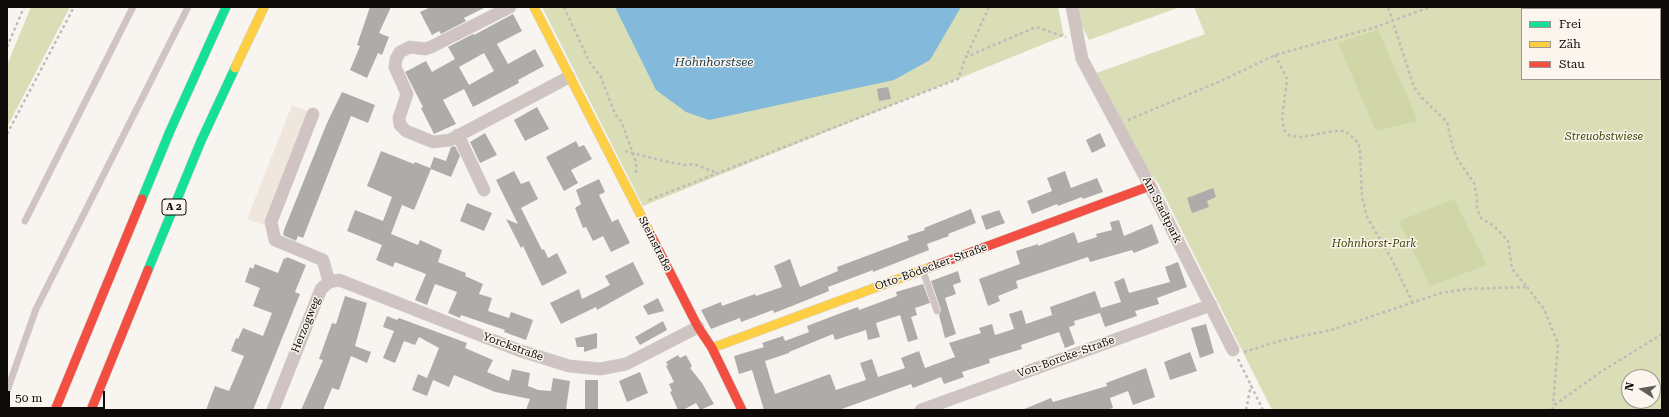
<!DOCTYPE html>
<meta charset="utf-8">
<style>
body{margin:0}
#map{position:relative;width:1669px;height:417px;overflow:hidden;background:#f8f5f1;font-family:"Roboto Serif",serif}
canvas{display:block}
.frame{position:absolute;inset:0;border:8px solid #0d0b09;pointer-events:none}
.legend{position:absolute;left:1521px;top:8px;width:140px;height:72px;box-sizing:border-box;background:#fbf5ee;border:1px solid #9c9792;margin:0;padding:5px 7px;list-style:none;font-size:12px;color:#0d0b09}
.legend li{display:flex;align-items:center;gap:8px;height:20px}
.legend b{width:20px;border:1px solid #9c9792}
.north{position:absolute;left:1621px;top:369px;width:40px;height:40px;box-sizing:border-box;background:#fbf5ee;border:1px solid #9c9792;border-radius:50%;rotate:282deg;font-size:11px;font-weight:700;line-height:16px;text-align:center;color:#0d0b09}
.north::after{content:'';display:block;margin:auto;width:14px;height:18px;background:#5f5d5a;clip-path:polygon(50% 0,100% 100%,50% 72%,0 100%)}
.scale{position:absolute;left:8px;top:391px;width:97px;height:18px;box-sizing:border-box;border:2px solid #0d0b09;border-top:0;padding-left:5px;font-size:12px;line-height:14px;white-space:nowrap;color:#0d0b09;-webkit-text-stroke:3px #fbf5ee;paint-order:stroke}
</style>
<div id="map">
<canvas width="1669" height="417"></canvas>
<div class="frame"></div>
<ul class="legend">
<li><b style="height:5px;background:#16e098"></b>Frei</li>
<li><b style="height:5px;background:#ffcf43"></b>Zäh</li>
<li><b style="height:5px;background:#f24e42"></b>Stau</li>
</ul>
<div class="north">N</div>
<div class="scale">50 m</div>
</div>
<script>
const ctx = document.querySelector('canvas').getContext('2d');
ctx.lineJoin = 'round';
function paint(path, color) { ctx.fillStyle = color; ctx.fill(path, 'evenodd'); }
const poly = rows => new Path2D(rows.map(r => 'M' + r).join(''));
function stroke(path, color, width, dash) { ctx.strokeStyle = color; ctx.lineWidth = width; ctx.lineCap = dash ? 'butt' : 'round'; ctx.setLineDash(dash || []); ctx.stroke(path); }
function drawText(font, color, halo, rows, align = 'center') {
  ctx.font = font + ' "Roboto Serif",serif'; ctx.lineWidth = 3; ctx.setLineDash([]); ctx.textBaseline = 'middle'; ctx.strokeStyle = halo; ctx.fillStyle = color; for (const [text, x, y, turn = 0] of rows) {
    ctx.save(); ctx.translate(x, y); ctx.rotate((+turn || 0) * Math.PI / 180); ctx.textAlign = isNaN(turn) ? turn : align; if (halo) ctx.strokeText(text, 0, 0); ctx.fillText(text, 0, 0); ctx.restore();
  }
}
paint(poly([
 [292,105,310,112,266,226,247,219]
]), '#efe7de');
paint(poly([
 [31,7,70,7,7,127,7,65],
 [542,7,1058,7,1064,36,643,206],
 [1076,7,1180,7,1089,40,1079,20],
 [1194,7,1662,7,1662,410,1272,410,1158,183,1109,119,1088,76,1205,34],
 [1522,9,1660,9,1660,79,1522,79],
 [1629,377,1653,377,1653,401,1629,401]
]), '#d9deb6');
paint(poly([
 [1378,30,1418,121,1376,131,1338,43],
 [1454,199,1487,265,1430,286,1399,221]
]), '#d0d6a8');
paint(poly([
 [615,7,961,7,930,60,894,80,709,120,686,112,656,90]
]), '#83b9da');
paint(poly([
 [370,7,391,7,379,33,389,37,382,55,378,53,367,78,350,70,360,46,357,45],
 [431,7,486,7,464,18,466,21,441,34,439,31,432,35,420,12],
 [513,14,522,31,497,44,508,64,535,49,544,66,518,80,519,83,473,107,464,89,443,100,456,124,434,134,421,108,423,107,405,72,426,61,432,72,455,59,448,47,473,34,474,35],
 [484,53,494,71,469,85,459,67],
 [888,87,891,99,879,101,877,89],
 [342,92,375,105,368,123,351,116,303,238,298,236,296,241,283,235,284,230,327,123],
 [537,107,549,129,525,141,514,120],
 [485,133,497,155,480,163,470,142],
 [1100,133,1106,146,1092,153,1086,140],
 [576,141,579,147,584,145,592,159,571,170,578,183,564,191,546,157],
 [455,146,460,156,451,177,431,169,414,210,402,205,391,234,418,245,420,240,442,250,438,262,466,273,465,276,483,284,479,294,492,298,488,311,509,318,511,312,533,320,526,340,504,332,505,330,461,315,460,318,448,313,457,292,435,284,427,305,415,300,426,274,395,262,393,267,376,260,382,245,347,231,355,210,383,221,392,197,367,186,381,151,414,164,415,162,430,168,434,157,446,161,451,147],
 [514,171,521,184,529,181,538,199,521,208,542,250,544,249,548,258,557,253,567,273,542,286,523,246,521,248,506,219,518,224,496,180],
 [1065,171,1071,188,1097,178,1103,192,1083,199,1082,197,1058,206,1057,204,1032,214,1027,201,1052,191,1047,178],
 [599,179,605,192,599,195,612,222,618,219,630,243,611,252,603,236,593,241,586,227,583,228,575,208,581,204,576,190],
 [1213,188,1216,197,1207,201,1209,207,1192,213,1187,198],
 [467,203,492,213,484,231,460,221],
 [971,209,976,223,948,234,949,236,927,244,929,250,873,272,873,270,828,287,829,291,792,306,774,313,773,310,741,322,740,318,711,329,702,312,701,310,721,302,722,306,755,294,756,296,782,287,774,266,790,259,800,287,838,271,837,267,909,240,907,236,925,230,924,228],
 [999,210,1005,223,986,230,981,216],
 [1119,220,1124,236,1152,224,1159,243,1134,253,1132,250,1090,262,1088,257,1016,281,1018,288,998,296,1000,301,988,306,979,279,1020,264,1016,251,1038,244,1038,246,1074,232,1078,243,1097,237,1096,234,1112,230,1110,222],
 [287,257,306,265,295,292,300,294,253,410,206,410,215,386,229,391,244,356,231,351,236,338,238,339,243,328,263,336,272,313,253,306,260,288,245,282,250,267,253,269,255,264,278,273,284,258,286,259],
 [633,262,644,284,597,310,596,307,561,324,550,303,579,289,582,299,610,285,605,276],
 [1178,262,1187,287,1157,298,1159,304,1135,311,1137,316,1105,327,1100,313,1074,321,1075,325,1069,327,1075,344,1065,348,1059,332,1021,345,1022,349,989,359,990,363,962,372,964,377,944,384,941,377,913,388,911,384,839,410,764,410,752,370,739,374,734,356,764,347,762,343,783,336,785,341,809,332,807,326,841,313,858,307,859,310,897,296,896,292,923,284,930,303,915,308,917,315,911,317,918,339,908,342,900,315,876,323,880,337,868,340,866,330,835,340,833,334,789,352,789,353,765,361,775,394,830,374,836,390,866,380,860,363,872,359,878,377,905,368,901,358,919,351,925,368,955,357,949,343,981,333,979,328,992,324,995,335,1014,329,1009,314,1022,310,1026,324,1052,315,1050,307,1095,291,1101,308,1121,302,1114,282,1124,278,1129,293,1170,282,1165,267],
 [958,271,961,282,953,285,956,294,945,298,956,334,945,338,939,315,941,310,931,281],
 [345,296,367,303,355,346,371,352,367,363,351,356,339,390,332,388,323,410,301,410,323,360,319,359,332,323,336,324],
 [658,298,664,311,648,315,643,306],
 [387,316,397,320,399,318,467,343,465,348,493,360,487,372,509,381,512,369,530,373,528,386,538,390,551,391,553,378,570,381,566,410,526,410,530,399,495,392,454,375,449,387,433,380,427,396,412,390,418,374,427,378,439,348,419,337,415,345,404,341,395,363,383,358,394,331,383,327],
 [663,321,667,330,640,345,635,337],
 [1206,324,1214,353,1200,358,1191,328],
 [597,333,597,348,584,352,584,347,577,347,575,338],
 [1190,352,1197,371,1170,380,1164,362],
 [678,355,680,358,686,355,692,366,690,368,702,383,714,404,700,410,696,403,683,410,678,410,670,392,672,391,669,384,674,382,666,366,668,365,666,362],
 [1146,368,1155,397,1133,405,1128,391,1110,398,1113,408,1105,410,1022,410,1051,398,1053,402,1107,386,1106,383],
 [640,372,648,393,627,402,619,381],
 [585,380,598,380,598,410,585,409]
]), '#aeabab');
const lane = poly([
 [25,221,133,7],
 [923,271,937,311],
 [7,391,36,309,188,7]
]);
const street = poly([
 [510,7,431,47,425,49,410,47,400,52,396,59,395,67,407,94,399,118,400,125,406,131,433,142,450,140,569,77],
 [1072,7,1082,59,1150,186,1233,350],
 [313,114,271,222,275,240,323,260,329,282],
 [458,135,484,190],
 [329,282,339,280,518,350,569,366,600,369,626,364,698,327],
 [273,410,321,289,329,282],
 [921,410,1211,305]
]);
const fast = poly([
 [142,199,170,131,226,7],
 [148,270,201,141,235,68]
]);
const slow = poly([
 [534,7,652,237],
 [235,68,264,7],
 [712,348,931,267]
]);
const jam = poly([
 [652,237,698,327,712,348,742,410],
 [931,267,1150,186],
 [55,410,142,199],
 [91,410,148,270]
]);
stroke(lane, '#d2d0cd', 7);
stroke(street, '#d2d0cd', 13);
stroke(fast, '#d2d0cd', 10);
stroke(slow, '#d2d0cd', 10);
stroke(jam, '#d2d0cd', 10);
stroke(poly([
 [564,7,589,61,601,77,615,114,621,121,636,162,636,173],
 [989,7,966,57,1036,27,1066,37],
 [7,47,24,7],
 [1275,55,1287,79,1282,118,1284,130,1290,136,1301,137,1334,131,1345,131,1358,142,1360,151,1362,197,1367,217,1391,258,1413,303],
 [1128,120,1223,80,1275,55,1373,28,1430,7],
 [7,134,74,7],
 [625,151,664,161,684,165,694,164,717,173],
 [649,200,958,79,966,57],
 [1527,287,1544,309,1558,344,1553,405],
 [1244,352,1283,340,1331,330,1441,293,1466,289,1527,287,1512,269,1508,241,1494,226,1481,218,1477,209,1477,198,1474,183,1458,160,1453,148,1447,122,1422,98,1414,87,1388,7],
 [1238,359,1263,410],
 [1246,410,1251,385],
 [1552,410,1553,406,1599,373,1662,334]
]), '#c2bab9', 2.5, [3, 3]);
stroke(lane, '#d0c4c3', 6);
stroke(street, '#d0c4c3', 12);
stroke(fast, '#16e098', 9);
stroke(slow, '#ffcf43', 9);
stroke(jam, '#f24e42', 9);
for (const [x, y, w] of [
 [174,207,24]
]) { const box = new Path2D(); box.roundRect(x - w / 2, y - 8, w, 16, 3); ctx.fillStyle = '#fbf5ee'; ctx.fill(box); stroke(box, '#0d0b09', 1); }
drawText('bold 10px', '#0d0b09', null, [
 ["A 2",174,207]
]);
drawText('italic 11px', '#3c4404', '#fbf5ee', [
 ["Streuobstwiese",1604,137],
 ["Hohnhorst-Park",1374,244]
]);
drawText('11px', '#0d0b09', '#fbf5ee', [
 ["Am Stadtpark",1162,210,63],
 ["Steinstraße",655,244,63],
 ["Otto-Bödecker-Straße",931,267,-20],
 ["Herzogweg",306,325,-68],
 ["Yorckstraße",513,347,20],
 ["Von-Borcke-Straße",1066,357,-20]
]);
drawText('italic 12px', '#17394e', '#fbf5ee', [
 ["Hohnhorstsee",714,62]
]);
</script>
